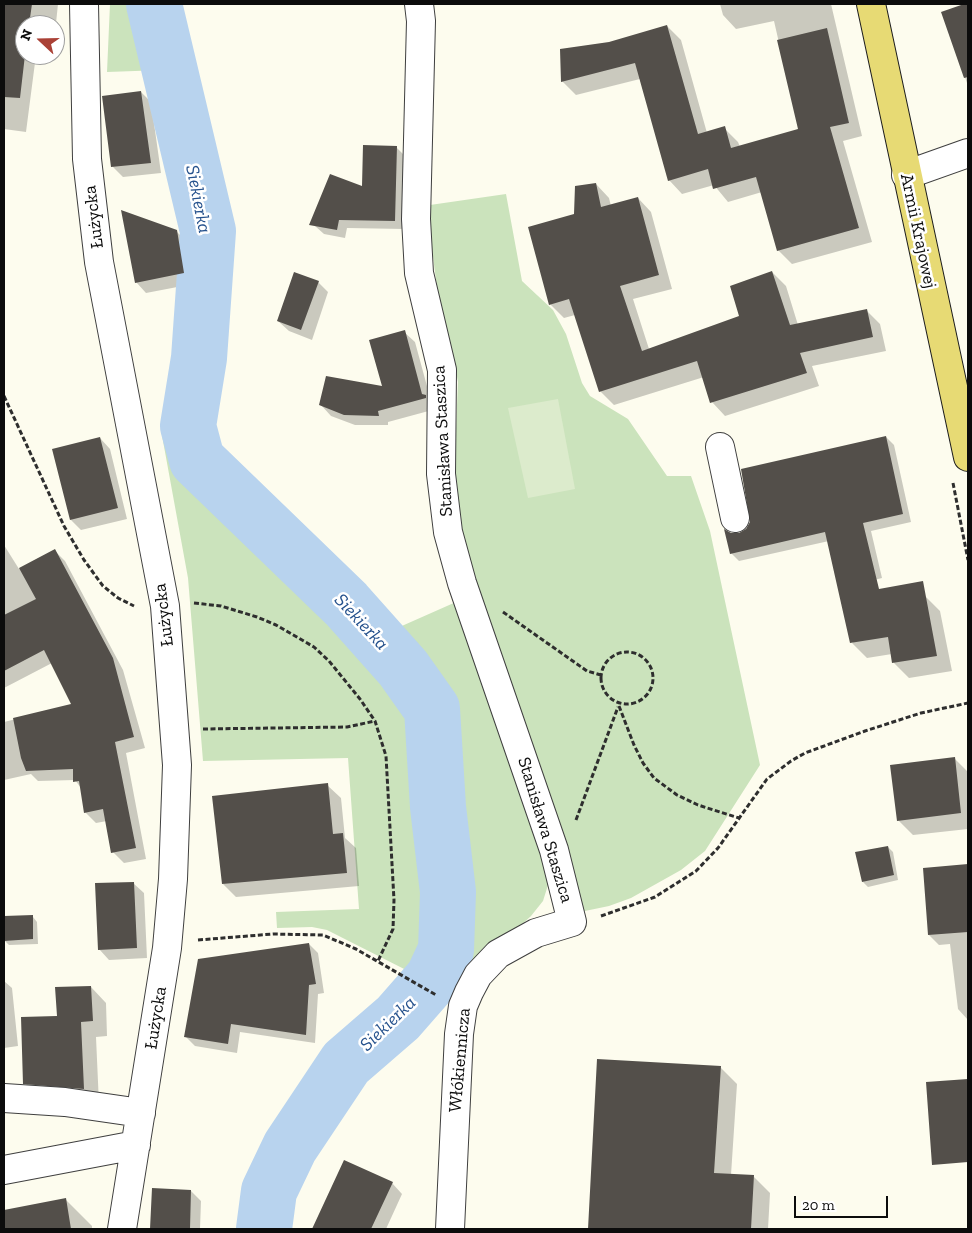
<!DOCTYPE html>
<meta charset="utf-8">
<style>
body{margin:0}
#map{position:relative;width:972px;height:1233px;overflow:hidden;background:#fdfcee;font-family:"Zilla Slab",serif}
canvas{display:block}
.frame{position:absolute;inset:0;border:5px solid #0c0c0c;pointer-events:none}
.north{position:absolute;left:15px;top:15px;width:50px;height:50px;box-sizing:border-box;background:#fff;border:1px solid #9e9e9e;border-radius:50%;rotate:291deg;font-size:14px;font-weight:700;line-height:20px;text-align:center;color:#0c0c0c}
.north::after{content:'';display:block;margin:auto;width:18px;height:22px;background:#aa4136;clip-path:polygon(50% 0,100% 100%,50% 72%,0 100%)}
.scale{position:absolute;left:794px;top:1196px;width:94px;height:22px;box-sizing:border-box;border:2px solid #0c0c0c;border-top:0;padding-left:6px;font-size:15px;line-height:18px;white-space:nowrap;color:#0c0c0c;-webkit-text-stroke:4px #fff;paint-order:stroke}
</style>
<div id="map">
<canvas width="972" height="1233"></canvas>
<div class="frame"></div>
<div class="north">N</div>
<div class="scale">20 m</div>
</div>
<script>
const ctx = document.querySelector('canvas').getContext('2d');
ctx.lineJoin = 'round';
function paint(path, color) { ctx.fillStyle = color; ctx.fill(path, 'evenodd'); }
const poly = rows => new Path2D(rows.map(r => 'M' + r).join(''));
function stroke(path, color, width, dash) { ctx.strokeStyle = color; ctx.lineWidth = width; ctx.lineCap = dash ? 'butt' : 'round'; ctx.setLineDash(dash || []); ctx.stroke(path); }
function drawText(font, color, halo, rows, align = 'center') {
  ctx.font = font + ' "Zilla Slab",serif'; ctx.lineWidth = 5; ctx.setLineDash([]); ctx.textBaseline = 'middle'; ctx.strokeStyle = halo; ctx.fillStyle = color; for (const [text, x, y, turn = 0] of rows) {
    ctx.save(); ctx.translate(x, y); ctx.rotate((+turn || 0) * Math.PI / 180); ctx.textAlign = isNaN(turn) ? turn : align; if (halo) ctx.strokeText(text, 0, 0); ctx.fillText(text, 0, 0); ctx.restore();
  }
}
paint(poly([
 [110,4,144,4,163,70,107,72],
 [506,194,522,281,553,310,566,334,582,383,590,396,628,419,667,476,691,476,710,531,760,765,705,851,681,870,631,898,609,906,580,912,486,624,463,537,454,475,458,382,454,361,441,319,431,241,430,205],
 [161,430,176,440,195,481,350,626,395,673,413,702,427,747,426,801,436,903,429,946,416,975,327,930,312,927,277,928,276,912,359,909,348,758,203,761,188,578],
 [456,602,549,871,548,885,543,901,531,916,458,983,461,905,449,724,434,683,395,629]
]), '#cbe3bc');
paint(poly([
 [558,399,575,489,528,498,508,408]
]), '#dcebcc');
paint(poly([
 [4,4,58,4,55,33,55,25,25,25,25,55,36,55,26,132,4,129],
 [720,4,831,4,862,136,843,141,872,242,792,264,778,250,762,192,728,202,714,185,682,194,669,180,640,79,576,95,562,81,667,26,681,40,707,133,724,128,738,142,740,147,799,130,774,21,736,29,723,15],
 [968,4,968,86,943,12],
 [141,92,151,102,161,173,123,177,113,167,103,97],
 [396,147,405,156,404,229,347,228,345,238,324,234,315,226,363,188],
 [596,184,609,198,611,206,638,198,651,212,672,289,633,299,649,349,741,317,772,272,786,286,798,325,866,310,880,324,886,351,812,366,819,386,725,416,712,402,704,377,614,405,600,391,575,315,564,318,550,304,575,215],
 [176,231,187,242,193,284,146,293,136,282],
 [318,282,328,292,312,340,289,331,278,321],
 [404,332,415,342,431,401,436,409,388,422,388,425,355,425,331,416,321,405,383,388],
 [886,437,894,445,911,522,871,531,882,578,846,587,829,541,739,561,731,553,730,534,739,534],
 [100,438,110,449,127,519,81,530,71,520],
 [4,545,19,569,54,550,65,561,123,670,145,748,126,753,146,859,124,863,113,852,107,821,96,823,85,812,81,788,75,780,38,781,31,774,4,780,4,722,73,705,52,663,4,688],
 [925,596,940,611,952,671,909,678,894,663,892,654,867,658,852,643],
 [955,759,968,772,968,829,913,835,898,820],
 [327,785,341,798,345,838,356,848,359,886,236,897,223,884],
 [888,847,893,852,898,880,868,887,863,882],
 [968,866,968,1020,958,1009,950,944,939,945,929,935,924,869],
 [133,883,144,893,147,958,109,960,99,949],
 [4,917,33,917,37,922,38,944,9,945,4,940],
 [309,944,318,953,324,993,318,994,315,1043,240,1032,237,1053,195,1046,185,1036],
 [4,981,12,988,18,1046,4,1048],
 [91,987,106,1003,107,1036,96,1037,99,1104,40,1098,25,1083,58,1017],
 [598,1061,720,1067,737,1084,731,1175,753,1176,770,1193,768,1229,590,1229],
 [392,1183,402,1194,386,1229,314,1229],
 [153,1189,191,1191,201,1201,200,1229,151,1229],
 [65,1199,92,1226,92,1229,8,1229,5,1211]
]), '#0003');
stroke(poly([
 [154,4,208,231,199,358,188,426,197,460,346,604,403,668,432,709,438,807,448,892,446,950,433,978,398,1018,346,1063,290,1147,269,1191,264,1229]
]), '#b8d3ee', 56);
paint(poly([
 [5,4,32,4,29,25,25,25,25,55,20,98,4,97],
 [964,4,968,4,968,77,964,78,941,12],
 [667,25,698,134,725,126,731,148,798,129,777,40,827,28,849,123,830,127,859,228,777,251,756,177,713,189,708,169,668,181,635,63,561,82,560,49,609,42],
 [141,91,151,163,111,167,102,96],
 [363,145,397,146,395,221,339,220,337,230,309,225,330,174,362,186],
 [596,183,601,207,638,197,659,275,620,286,642,351,739,316,730,286,772,271,790,325,867,309,873,337,800,353,807,373,710,403,697,361,599,392,569,299,549,305,528,227,574,214,575,186],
 [121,210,177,230,184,273,135,283],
 [294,272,319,281,301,330,277,321],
 [405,330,422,394,426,395,426,398,378,411,379,416,344,415,319,405,326,376,382,386,369,340],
 [886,436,903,514,863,523,879,589,923,581,937,656,892,663,888,637,850,643,825,532,730,554,724,529,731,533,739,533,746,529,750,522,741,469],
 [100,437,118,508,70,520,52,449],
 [55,549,113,658,134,737,115,742,136,848,111,853,103,809,84,813,79,781,73,782,73,769,26,771,21,758,13,718,71,704,44,650,4,671,4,615,36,599,19,568],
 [955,757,961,813,897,821,890,765],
 [328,783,333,834,343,833,347,873,222,884,212,796],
 [888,846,894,875,862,882,855,852],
 [968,864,968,932,928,935,923,868],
 [134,882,137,948,98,950,95,883],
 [33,915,33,939,4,941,4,916],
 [309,943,316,984,309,985,306,1035,231,1024,228,1044,184,1037,198,959],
 [91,986,93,1021,81,1022,84,1089,23,1084,21,1017,57,1016,55,987],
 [597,1059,721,1066,714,1173,754,1175,751,1229,588,1229],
 [968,1079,968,1162,932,1165,926,1082],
 [344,1160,393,1182,371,1229,312,1229],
 [152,1188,191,1190,190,1229,150,1229],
 [66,1198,71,1229,4,1229,4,1210]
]), '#534f4a');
const minor = poly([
 [84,4,87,159,99,262,165,606,177,765,173,879,167,948,122,1229],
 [419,4,421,21,416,219,419,273,442,370,441,474,448,532,462,583,554,850,572,922,536,933,498,954,478,975,469,992,463,1006,459,1034,450,1229],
 [906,175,968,153],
 [720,447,735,518],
 [4,1098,65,1102,141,1113],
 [4,1170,136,1145]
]);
const major = poly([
 [871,4,968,457]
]);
stroke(minor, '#3f3f3f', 30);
stroke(major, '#1d1d1d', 30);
stroke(poly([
 [4,396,64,526,84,560,103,586,118,598,134,606],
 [953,483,968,560],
 [194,603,221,606,257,617,276,625,314,647,329,661,360,699,375,721,386,756,394,900,393,929,378,961],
 [503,612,587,671,601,675],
 '601 678a26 26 0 1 1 52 0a26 26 0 1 1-52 0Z',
 [619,706,634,745,643,763,654,778,677,795,698,805,739,818],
 [203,729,347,727,375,721],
 [576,820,618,707],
 [601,916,655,897,696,871,718,848,767,779,791,761,805,753,865,731,921,713,968,703],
 [198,940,273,934,323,935,356,949,436,995]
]), '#2e2e2e', 3, [5, 2.5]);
stroke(minor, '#fff', 28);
stroke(major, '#e7da74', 28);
drawText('18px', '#0c0c0c', '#fff', [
 ["Łużycka",94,217,-97],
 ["Armii Krajowej",918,231,78],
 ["Stanisława Staszica",443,441,-93],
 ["Łużycka",164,615,-97],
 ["Stanisława Staszica",545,830,73],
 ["Łużycka",156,1018,-81],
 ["Włókiennicza",460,1060,-85]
]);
drawText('italic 19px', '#26528d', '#fff', [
 ["Siekierka",198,199,79],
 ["Siekierka",361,622,47],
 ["Siekierka",388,1024,-44]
]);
</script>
